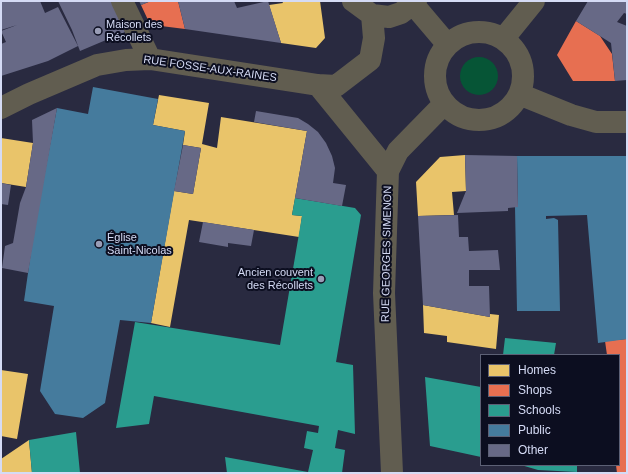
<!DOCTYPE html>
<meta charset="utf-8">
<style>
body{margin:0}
#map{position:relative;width:628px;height:474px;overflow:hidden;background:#292a40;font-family:Helvetica,sans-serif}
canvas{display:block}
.frame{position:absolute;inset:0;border:2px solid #d5dbf5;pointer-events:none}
.legend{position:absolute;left:480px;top:354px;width:140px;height:112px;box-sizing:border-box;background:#0c0e20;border:1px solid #5c6075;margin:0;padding:5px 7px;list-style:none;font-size:12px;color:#d5dbf5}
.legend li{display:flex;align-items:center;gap:8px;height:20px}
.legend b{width:20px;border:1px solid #5c6075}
</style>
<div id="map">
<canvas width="628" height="474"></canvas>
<div class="frame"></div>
<ul class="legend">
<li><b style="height:11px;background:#e9c46a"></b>Homes</li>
<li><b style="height:11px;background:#e76f51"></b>Shops</li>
<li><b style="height:11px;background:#2a9d8f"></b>Schools</li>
<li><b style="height:11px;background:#457b9d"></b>Public</li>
<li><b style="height:11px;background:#676986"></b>Other</li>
</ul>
</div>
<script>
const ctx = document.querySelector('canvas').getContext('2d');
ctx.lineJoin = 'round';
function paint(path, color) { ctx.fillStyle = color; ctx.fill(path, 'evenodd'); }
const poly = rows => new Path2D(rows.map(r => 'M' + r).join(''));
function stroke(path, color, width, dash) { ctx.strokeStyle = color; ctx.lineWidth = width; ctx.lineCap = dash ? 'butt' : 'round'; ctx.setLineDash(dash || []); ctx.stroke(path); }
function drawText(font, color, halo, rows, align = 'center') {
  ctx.font = font + ' Helvetica,sans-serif'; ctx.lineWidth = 4; ctx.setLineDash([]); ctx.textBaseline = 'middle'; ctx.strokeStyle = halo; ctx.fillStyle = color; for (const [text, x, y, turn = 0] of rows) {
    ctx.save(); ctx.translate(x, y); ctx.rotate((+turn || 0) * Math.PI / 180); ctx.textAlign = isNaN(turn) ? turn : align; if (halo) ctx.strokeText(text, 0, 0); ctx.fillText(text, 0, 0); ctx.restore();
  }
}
paint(poly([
 '460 76a19 19 0 1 1 38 0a19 19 0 1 1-38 0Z'
]), '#065536');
paint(poly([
 [282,1,320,1,325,38,316,48,281,43,269,5,283,3],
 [159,95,209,103,202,144,217,148,221,117,307,131,292,215,302,216,299,237,189,220,170,327,151,323,174,191,193,194,201,148,183,145,185,131,153,125],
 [1,138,33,143,26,187,1,183],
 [465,155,466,191,452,192,454,215,418,216,416,182,440,157],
 [423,305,490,317,490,314,499,315,496,349,447,342,447,336,424,333],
 [1,370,28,374,17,439,1,436],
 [29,440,32,473,1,473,1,459]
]), '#e9c46a');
paint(poly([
 [151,1,178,1,185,29,153,25,148,20,141,5],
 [576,21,600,36,612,54,615,81,573,81,557,55],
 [627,339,627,473,617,473,616,465,619,465,619,355,607,355,605,341]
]), '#e76f51');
paint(poly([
 [295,198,355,208,361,215,336,362,353,365,355,434,338,430,335,448,345,450,342,473,227,473,225,457,308,472,313,450,304,448,307,431,318,433,319,426,154,396,149,424,116,428,135,322,280,345,302,216,292,215],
 [505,338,556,343,554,355,503,355],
 [425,377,481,387,481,457,430,446],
 [76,432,80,473,32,473,29,440],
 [521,465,577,465,577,472,538,470]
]), '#2a9d8f');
paint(poly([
 [93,87,158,99,153,125,185,131,151,323,120,320,105,403,83,418,55,414,40,391,54,306,24,301,34,231,57,108,88,114],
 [517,156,627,156,627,339,598,343,587,215,546,216,546,219,554,218,558,220,560,311,517,311,515,207,518,207]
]), '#457b9d');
paint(poly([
 [1,1,40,1,45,13,58,7,78,46,48,61,1,76,1,44,6,42,1,31,17,25,1,30],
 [58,1,111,1,125,32,80,51,72,30],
 [139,1,151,1,141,5],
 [178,1,234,1,237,8,268,1,281,43,185,29],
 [588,1,627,1,627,14,624,13,617,22,627,26,627,80,615,81,611,43,576,21],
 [57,108,28,273,2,268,5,246,13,243,20,203,26,187,33,143,32,120],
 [256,111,298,118,308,124,318,132,326,143,332,156,335,168,333,183,346,185,342,206,295,198,307,131,254,122],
 [183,145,201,148,193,194,174,191],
 [465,155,517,156,518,207,508,208,508,211,457,213,466,191],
 [1,183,11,185,8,205,1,204],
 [458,215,459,237,468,237,469,251,498,250,500,270,469,270,469,286,489,286,490,317,423,305,418,216],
 [203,222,254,230,251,246,228,243,228,247,199,242]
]), '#676986');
stroke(poly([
 [122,1,150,59],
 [353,1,372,15,389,17,401,13,413,4,416,1],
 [413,4,447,44],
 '435 76a44 44 0 1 1 88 0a44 44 0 1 1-88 0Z',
 [504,38,534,1],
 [318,85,388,171],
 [519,94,571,115,596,122,627,122],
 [1,108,29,94,97,65,126,60,150,59,318,85,336,86,370,60,374,38,372,15],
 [392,473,384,293,388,171,398,151,444,104]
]), '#615d50', 22);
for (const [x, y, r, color] of [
 [98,31,4,"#999db6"],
 [99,244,4,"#999db6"],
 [321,279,4,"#999db6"]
]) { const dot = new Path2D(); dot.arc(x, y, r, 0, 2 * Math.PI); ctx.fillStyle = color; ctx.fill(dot); stroke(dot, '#0c0e20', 1.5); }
drawText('11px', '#d5dbf5', '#0c0e20', [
 ["Maison des",106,25],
 ["Récollets",106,38],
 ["Église",107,238],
 ["Saint-Nicolas",107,251],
 ["Ancien couvent",313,273,"right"],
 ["des Récollets",313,286,"right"]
], 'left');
drawText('11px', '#d5dbf5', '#0c0e20', [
 ["RUE FOSSE-AUX-RAINES",210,69,8],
 ["RUE GEORGES SIMENON",387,254,-89]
]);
</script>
